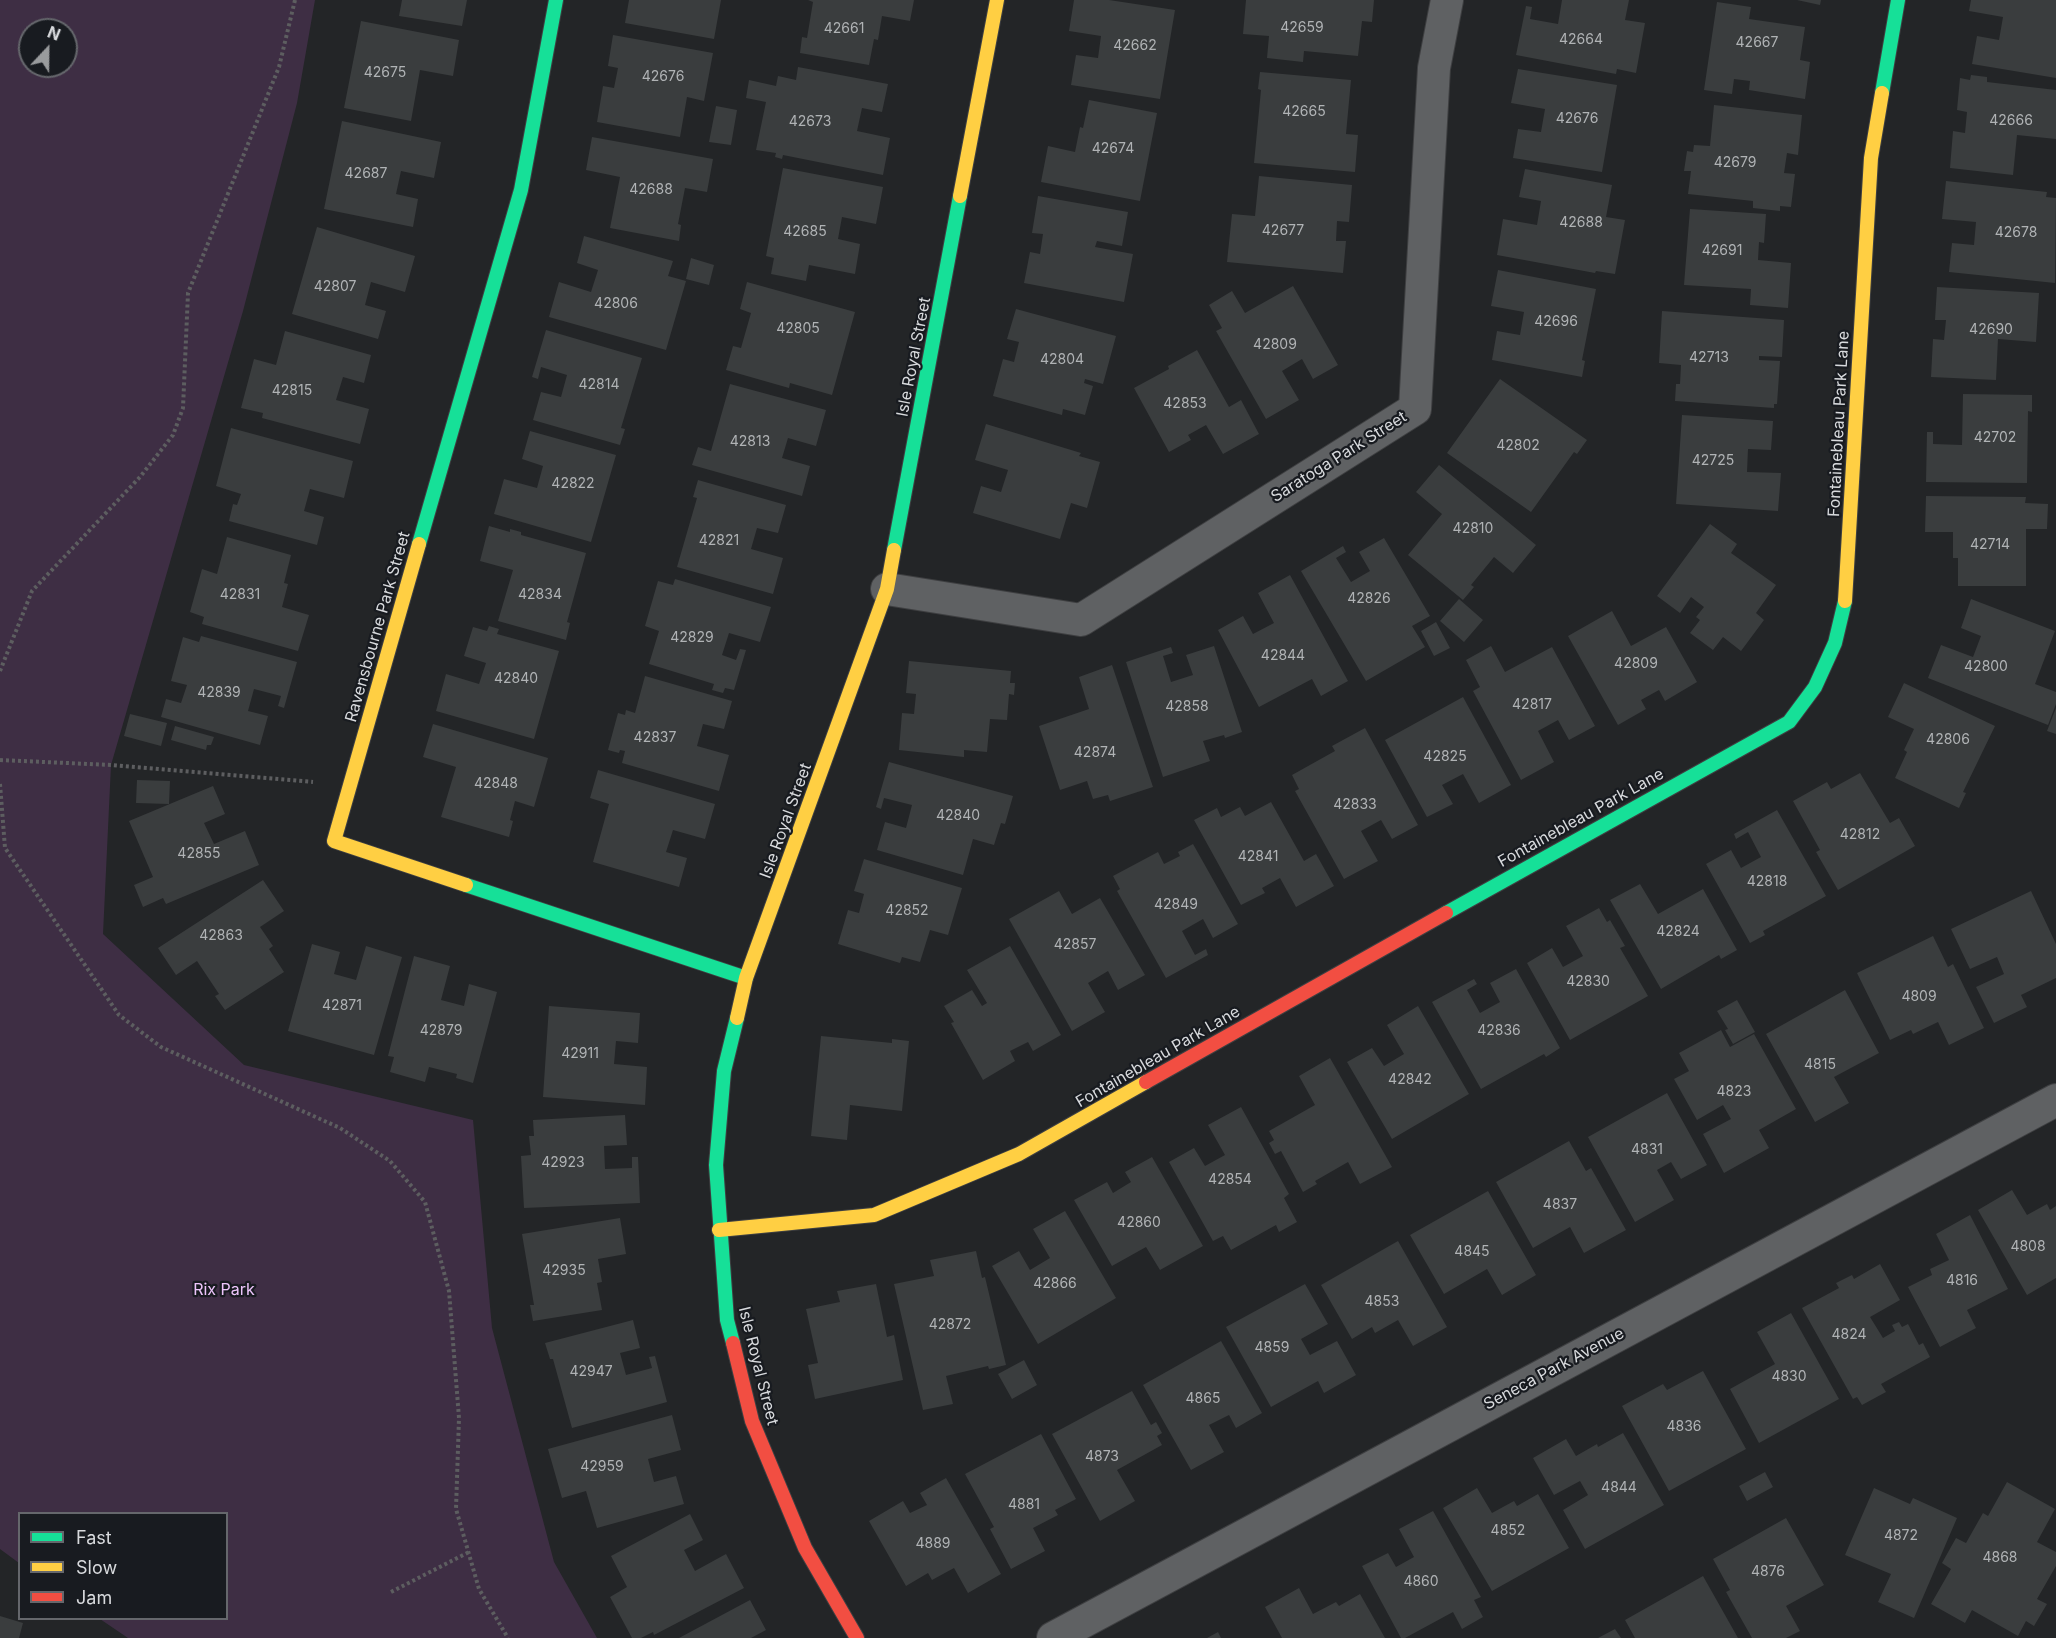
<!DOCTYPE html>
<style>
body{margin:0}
#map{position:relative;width:2056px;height:1638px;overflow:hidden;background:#232527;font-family:Inter,sans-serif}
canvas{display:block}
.legend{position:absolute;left:18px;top:1512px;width:210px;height:108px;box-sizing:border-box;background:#181b20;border:2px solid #65676c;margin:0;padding:8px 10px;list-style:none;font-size:18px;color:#d8dadd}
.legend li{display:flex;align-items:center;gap:12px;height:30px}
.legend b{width:30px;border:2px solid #65676c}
.north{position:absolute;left:18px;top:18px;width:60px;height:60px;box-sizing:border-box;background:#181b20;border:2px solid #65676c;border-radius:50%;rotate:22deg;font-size:16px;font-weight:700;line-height:24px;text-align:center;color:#d8dadd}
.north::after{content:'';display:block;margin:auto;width:21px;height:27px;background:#999b9d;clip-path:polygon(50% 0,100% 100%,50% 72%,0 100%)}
</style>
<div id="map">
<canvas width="2056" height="1638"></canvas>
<ul class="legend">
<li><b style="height:8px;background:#16e098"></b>Fast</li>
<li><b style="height:8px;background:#ffcf43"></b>Slow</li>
<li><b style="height:8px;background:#f24e42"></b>Jam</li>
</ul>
<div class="north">N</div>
</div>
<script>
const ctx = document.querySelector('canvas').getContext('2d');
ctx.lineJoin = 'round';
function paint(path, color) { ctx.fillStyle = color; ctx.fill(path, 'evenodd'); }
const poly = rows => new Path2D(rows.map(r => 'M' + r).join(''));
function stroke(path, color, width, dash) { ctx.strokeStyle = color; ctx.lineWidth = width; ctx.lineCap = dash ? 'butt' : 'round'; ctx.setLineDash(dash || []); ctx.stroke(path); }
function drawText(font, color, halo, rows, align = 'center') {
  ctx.font = font + ' Inter,sans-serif'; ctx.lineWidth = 4.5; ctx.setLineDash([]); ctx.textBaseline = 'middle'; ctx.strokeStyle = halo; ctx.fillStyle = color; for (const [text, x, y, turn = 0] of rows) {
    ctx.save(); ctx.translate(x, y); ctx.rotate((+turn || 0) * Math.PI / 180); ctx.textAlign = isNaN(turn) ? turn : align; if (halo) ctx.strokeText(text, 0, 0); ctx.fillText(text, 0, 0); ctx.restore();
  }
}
paint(poly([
 [0,0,315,0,297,103,243,311,111,765,103,934,244,1065,473,1120,492,1328,554,1562,597,1638,128,1638,100,1619,226,1618,226,1514,20,1514,19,1563,0,1549],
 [30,30,66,30,66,66,30,66]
]), '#3e2e44');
paint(poly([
 [402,0,467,0,462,26,399,16],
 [629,0,721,0,714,39,625,23],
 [808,0,914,0,910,21,882,16,878,40,874,39,869,65,800,53,802,37,807,38,813,2],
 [1074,0,1109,0,1175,10,1160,99,1071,85,1076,55,1098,58,1101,36,1069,31],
 [1246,0,1374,0,1372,22,1362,21,1358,56,1304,51,1303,62,1267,58,1269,36,1243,34],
 [1562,0,1629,0,1625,20,1645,23,1636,73,1617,69,1616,74,1516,55,1526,6,1532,7,1530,19,1558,24],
 [1797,0,1821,0,1820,5],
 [1971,0,2056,0,2056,78,1972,64,1977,36,1999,40,2003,17,1969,11],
 [1717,2,1751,7,1749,19,1805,27,1800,60,1810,62,1805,99,1749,90,1750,81,1734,79,1732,94,1704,90],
 [361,21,459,40,453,76,420,70,411,121,344,108],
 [613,35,713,53,704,101,687,97,680,137,597,122,603,86,614,88,618,68,608,66],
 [798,67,888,84,882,112,862,108,857,131,890,138,883,175,783,155,782,159,775,157,776,153,756,150,766,102,746,98,749,80,776,86,778,76,796,80],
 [1518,69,1617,85,1602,172,1513,158,1518,129,1541,132,1545,109,1511,103],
 [1260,72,1351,80,1346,134,1358,135,1355,172,1254,163,1261,90,1258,89],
 [1971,75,1987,77,1987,82,2056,90,2056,139,2017,135,2013,175,1950,168,1953,131,1965,133,1967,112,1957,110,1960,78,1970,80],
 [1089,100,1157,113,1140,201,1041,182,1048,146,1075,152,1080,127,1083,128],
 [1714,105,1802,115,1798,155,1787,153,1784,173,1795,174,1791,207,1780,206,1780,211,1753,208,1753,201,1688,194,1691,171,1684,171,1687,151,1693,152,1694,145,1710,146],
 [716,106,737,110,731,145,709,142],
 [342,121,441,142,434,178,401,171,396,194,418,199,413,227,324,209],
 [592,137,713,159,707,192,685,188,678,224,681,225,679,241,610,228,620,177,586,170],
 [783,168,883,187,876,224,842,217,838,239,860,244,855,274,809,265,806,281,771,274,774,258,766,256],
 [1525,169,1612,185,1606,217,1625,220,1615,274,1596,271,1595,273,1497,255,1503,219,1537,225,1541,201,1519,197],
 [1259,176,1352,185,1349,222,1337,221,1336,241,1346,241,1343,273,1227,262,1232,214,1255,216],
 [1946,181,2047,192,2046,197,2056,198,2055,283,1949,272,1952,243,1974,245,1976,222,1942,219],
 [1038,196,1128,212,1122,246,1097,241,1095,247,1133,254,1124,302,1024,283,1030,252,1040,254,1043,234,1032,233],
 [1690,209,1766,214,1764,243,1759,242,1758,260,1791,263,1788,308,1750,305,1751,289,1684,285],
 [317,227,415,256,405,292,371,282,365,305,386,311,378,339,292,314],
 [584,236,673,261,668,276,686,281,666,350,549,317,559,282,591,292,598,270,577,263],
 [691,258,714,265,709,285,686,279],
 [1498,270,1596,289,1582,360,1585,361,1582,377,1492,360,1497,331,1520,335,1524,312,1491,306],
 [747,282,855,312,832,395,790,383,789,388,726,370,733,346,741,348,751,313,740,309],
 [1293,286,1338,365,1313,379,1302,359,1282,371,1299,400,1266,419,1216,331,1222,328,1209,305,1232,291,1245,313],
 [1937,287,2039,293,2036,342,1998,339,1996,380,1931,377,1933,339,1944,340,1946,320,1935,320],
 [1016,309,1116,336,1103,384,1085,379,1084,383,1093,386,1085,415,1063,409,1062,415,993,396,1003,359,1014,362,1019,342,1007,339],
 [1662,311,1784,320,1782,357,1759,356,1759,360,1780,361,1777,404,1774,404,1774,408,1675,401,1676,384,1680,384,1681,365,1659,363],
 [546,330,642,358,621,428,625,429,620,445,533,420,541,392,561,397,567,375,541,367,538,379,532,377],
 [285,331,371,355,364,383,343,377,336,400,369,409,360,444,262,418,263,413,241,408,254,359,276,365],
 [1197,350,1229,407,1241,400,1259,434,1223,454,1206,425,1188,435,1191,440,1169,452,1134,388,1169,369,1168,366],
 [1500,379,1587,440,1577,454,1574,452,1531,512,1447,453],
 [730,384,826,410,816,446,788,438,782,458,810,466,802,496,692,465,698,447,711,451],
 [1963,394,2032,395,2032,412,2028,411,2027,483,1926,482,1927,432,1933,432,1933,444,1962,445],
 [1682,415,1773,421,1771,450,1748,449,1747,472,1781,473,1778,511,1676,504],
 [986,424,1081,453,1079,456,1100,462,1087,508,1071,503,1060,539,973,513,981,486,1001,492,1008,470,975,460],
 [231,428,353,461,344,498,310,489,304,511,324,517,317,545,229,521,233,504,237,505,241,494,216,486],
 [530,431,616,455,591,542,494,514,504,479,537,488,543,466,522,459],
 [1439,465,1536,545,1513,573,1494,557,1471,585,1474,587,1463,600,1408,555,1442,514,1416,492],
 [698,480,786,505,778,533,757,528,751,549,783,558,773,594,677,567,697,498,693,497],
 [1926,496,2026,497,2025,503,2048,504,2047,529,2026,529,2026,586,1958,586,1958,558,1953,558,1953,532,1925,532],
 [1710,524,1737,544,1731,553,1776,585,1756,613,1764,620,1741,651,1723,637,1713,650,1690,633,1700,620,1696,617,1704,607,1691,597,1680,613,1657,596],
 [489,526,510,532,510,529,521,532,521,535,586,553,567,622,570,623,566,640,498,621,513,570,480,561],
 [227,537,291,555,284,583,288,584,282,607,309,615,298,651,202,624,204,617,190,612,202,569,217,574],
 [1384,538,1430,616,1412,626,1425,647,1366,681,1301,571,1343,546,1346,552,1336,558,1351,582,1370,571,1359,552],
 [1290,575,1348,681,1321,696,1312,679,1259,707,1218,630,1243,616,1253,634,1274,623,1258,593],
 [675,579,771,607,760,642,729,633,722,655,736,660,740,649,746,650,734,690,725,688,723,693,712,690,714,684,649,664,659,631,645,626,658,581,673,585],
 [1459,599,1483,620,1464,642,1440,621],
 [1971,599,2055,631,2035,684,2056,692,2056,704,2048,725,1928,678,1941,645,1973,657,1981,636,1961,628],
 [1612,611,1631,646,1666,627,1697,682,1665,701,1659,690,1641,700,1646,709,1618,725,1568,636],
 [1436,622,1450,648,1434,656,1421,631],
 [489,626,499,629,497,634,559,651,534,739,436,711,446,674,479,684,486,663,464,656,473,627,487,631],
 [201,636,297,662,284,708,278,706,281,696,254,689,248,711,268,716,260,745,161,717,166,699,181,703,187,685,171,681,183,637,199,642],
 [1214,646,1242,732,1225,738,1224,735,1203,741,1210,761,1163,777,1126,662,1171,647,1173,653,1163,656,1171,682,1193,675,1186,655],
 [1491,646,1505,672,1552,647,1595,726,1569,740,1558,720,1538,731,1554,762,1521,780,1473,691,1480,687,1466,660],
 [909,661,1011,671,1010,683,1015,683,1014,695,1009,694,1007,720,990,719,987,752,964,750,964,757,899,750,902,713,914,714,916,694,906,693],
 [1112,665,1153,787,1110,801,1108,795,1093,799,1087,781,1060,790,1039,726,1089,709,1079,677],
 [645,676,732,701,724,729,703,724,697,746,729,755,719,791,622,763,625,751,620,750,619,753,608,750,618,713,625,715,626,710,635,713],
 [1904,683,1995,726,1963,792,1966,793,1959,808,1895,778,1907,752,1904,750,1914,729,1888,717],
 [1463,697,1511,785,1479,803,1463,774,1442,785,1453,804,1427,817,1385,740],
 [2056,708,2056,734,2047,731],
 [130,714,167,723,161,746,124,736],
 [433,724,548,758,534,807,515,801,510,820,513,821,509,837,441,817,456,767,423,757],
 [175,726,214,737,211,745,207,745,206,750,171,740],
 [1365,728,1418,825,1392,839,1381,820,1361,831,1378,861,1344,879,1295,791,1299,789,1292,775,1335,751,1332,746],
 [889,762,1013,796,1005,824,1001,823,994,845,973,839,963,875,877,850,885,822,906,828,912,805,884,798,881,809,876,807],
 [598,770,715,804,705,839,673,830,666,852,687,858,679,887,593,862,609,804,590,798],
 [1860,773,1890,823,1899,818,1915,846,1838,890,1816,852,1820,850,1793,801,1827,782,1831,789],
 [137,780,170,781,169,804,136,803],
 [213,786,225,814,204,823,214,844,245,831,259,865,166,904,163,898,143,907,134,885,153,877,129,821],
 [1271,802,1304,861,1316,854,1334,886,1296,907,1280,878,1262,888,1265,893,1241,905,1194,820,1217,808,1221,817,1240,807,1245,816],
 [1777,810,1826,896,1763,931,1765,935,1750,943,1706,864,1731,850,1741,868,1761,857,1748,832,1736,839,1734,834],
 [1193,844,1238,924,1213,938,1203,919,1182,931,1195,955,1206,949,1208,955,1166,978,1117,891,1120,889,1113,876,1158,852,1164,864,1180,856,1178,852],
 [864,859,962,888,948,935,930,930,920,962,902,957,900,963,838,944,848,910,859,913,864,894,854,891],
 [263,880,284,911,260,927,273,946,269,949,284,972,225,1010,215,996,219,994,197,961,176,975,158,948],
 [1640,884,1658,914,1703,889,1737,950,1721,959,1719,955,1661,989,1610,900],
 [1059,891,1072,914,1100,898,1145,975,1118,990,1108,971,1088,983,1105,1012,1072,1031,1009,919],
 [2031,891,2056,944,2056,978,2021,995,2027,1007,1994,1023,1976,987,2004,974,1997,957,1970,969,1951,929],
 [1599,908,1607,922,1610,920,1625,946,1620,948,1648,996,1570,1040,1527,963,1552,948,1563,967,1583,956,1566,926],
 [1933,936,1948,967,1953,964,1984,1028,1949,1045,1938,1022,1913,1034,1911,1030,1890,1040,1857,973],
 [312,944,340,952,334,974,356,980,366,946,402,957,374,1055,288,1031],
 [1010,946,1061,1035,1033,1051,1028,1042,1010,1051,1015,1061,983,1080,951,1023,954,1022,944,1006,972,990,982,1006,987,1003,967,970],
 [414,956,450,966,441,1000,464,1006,469,984,497,992,473,1083,456,1078,457,1074,429,1067,425,1082,390,1072,394,1057,388,1056],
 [1516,969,1560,1048,1546,1057,1544,1054,1481,1089,1432,1002,1474,979,1477,984,1467,990,1480,1013,1500,1002,1490,983],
 [1845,990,1879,1053,1834,1077,1849,1103,1815,1122,1766,1034],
 [1737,1000,1755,1032,1733,1044,1725,1030,1728,1029,1717,1011],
 [549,1006,640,1013,638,1043,616,1041,614,1064,647,1067,645,1105,543,1097],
 [1418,1006,1469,1094,1392,1139,1347,1062,1372,1048,1384,1066,1404,1054,1387,1025],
 [1721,1030,1730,1047,1754,1034,1796,1109,1759,1130,1769,1148,1724,1173,1703,1134,1731,1119,1723,1105,1697,1120,1674,1079,1689,1071,1679,1053],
 [821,1036,892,1043,892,1039,909,1041,902,1111,850,1105,847,1140,811,1136],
 [1330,1058,1392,1167,1360,1184,1348,1162,1315,1181,1317,1184,1303,1192,1281,1151,1275,1154,1269,1143,1274,1140,1269,1131,1315,1105,1299,1076],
 [1667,1093,1707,1165,1681,1179,1671,1162,1657,1170,1674,1200,1635,1222,1588,1137],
 [1241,1107,1289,1194,1284,1198,1297,1222,1279,1232,1276,1225,1231,1250,1223,1236,1213,1241,1169,1162,1194,1148,1205,1166,1225,1155,1208,1125],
 [625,1115,627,1145,604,1146,605,1169,632,1168,632,1157,638,1157,640,1203,524,1208,521,1156,531,1155,529,1136,534,1136,533,1120],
 [1569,1141,1586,1171,1591,1168,1626,1230,1584,1253,1570,1227,1533,1248,1496,1182],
 [1152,1157,1203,1246,1160,1270,1146,1247,1112,1266,1074,1200,1107,1182,1113,1193,1131,1182,1125,1172],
 [2012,1190,2027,1215,2047,1204,2050,1210,2056,1206,2056,1278,2027,1295,1978,1210],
 [1488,1191,1536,1275,1502,1295,1487,1269,1444,1294,1410,1235],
 [1065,1211,1116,1298,1038,1344,992,1266,1019,1251,1030,1270,1050,1258,1033,1229],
 [1970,1215,2008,1289,1967,1310,1976,1328,1940,1347,1908,1287,1932,1275,1930,1269,1949,1260,1936,1234],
 [620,1218,626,1254,598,1259,602,1282,597,1283,602,1310,533,1321,530,1305,534,1305,522,1234],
 [1398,1241,1447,1327,1413,1346,1398,1320,1375,1333,1372,1327,1352,1339,1321,1285],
 [976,1251,982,1278,985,1277,1006,1365,989,1369,988,1366,946,1376,953,1404,923,1410,894,1284,934,1276,930,1260],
 [1880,1264,1900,1300,1870,1317,1883,1338,1895,1331,1892,1325,1899,1322,1902,1327,1908,1324,1919,1345,1923,1343,1930,1357,1881,1384,1886,1392,1862,1405,1857,1397,1853,1399,1802,1308,1839,1288,1836,1283,1852,1275,1854,1279],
 [876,1284,887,1337,894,1335,903,1380,815,1399,808,1365,818,1363,806,1309,840,1302,837,1291],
 [1305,1284,1328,1324,1301,1339,1310,1355,1337,1341,1356,1375,1324,1393,1318,1381,1271,1407,1226,1327],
 [1791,1313,1839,1399,1759,1443,1730,1389,1775,1364,1757,1332],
 [633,1320,640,1348,620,1353,626,1375,652,1368,649,1357,655,1356,667,1402,572,1428,553,1359,550,1359,545,1343],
 [1221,1341,1262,1413,1236,1428,1229,1415,1209,1425,1224,1452,1191,1470,1143,1385],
 [1024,1360,1037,1385,1012,1399,998,1374],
 [1703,1371,1746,1449,1669,1491,1622,1406,1663,1384,1667,1390],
 [1132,1391,1151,1425,1156,1422,1162,1433,1157,1436,1162,1445,1117,1470,1135,1501,1100,1521,1052,1434],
 [672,1415,681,1450,648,1459,654,1482,676,1476,684,1504,597,1528,586,1491,562,1498,548,1449],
 [1623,1433,1664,1505,1585,1549,1563,1510,1588,1495,1580,1481,1554,1495,1533,1458,1566,1439,1576,1456,1597,1444,1598,1447],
 [1041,1434,1076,1499,1055,1510,1058,1515,1033,1528,1045,1551,1011,1569,990,1529,994,1527,965,1474],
 [1765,1472,1773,1487,1747,1501,1739,1486],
 [946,1478,1001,1574,968,1593,954,1568,932,1580,928,1573,906,1586,869,1521,903,1501,910,1513,927,1505,920,1493],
 [2007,1482,2055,1509,2037,1542,2056,1552,2056,1566,2037,1599,2047,1604,2034,1626,2026,1621,2018,1636,1972,1610,1965,1623,1931,1604,1951,1569,1942,1563,1956,1538,1966,1543,1983,1513,1988,1516],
 [1477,1488,1492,1513,1514,1501,1517,1506,1538,1494,1569,1548,1492,1591,1443,1508],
 [1874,1488,1910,1504,1913,1498,1957,1518,1914,1618,1878,1602,1891,1574,1845,1555],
 [1433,1511,1481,1597,1474,1600,1483,1617,1462,1629,1453,1612,1405,1638,1401,1638,1362,1566,1388,1553,1396,1567,1414,1557,1399,1529],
 [690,1514,703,1540,684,1550,695,1571,726,1554,744,1588,654,1635,653,1632,641,1638,632,1638,610,1597,627,1587,611,1556],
 [1786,1518,1824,1585,1786,1606,1800,1631,1786,1638,1752,1638,1726,1592,1730,1590,1713,1559],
 [1703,1576,1738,1638,1635,1638,1625,1620],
 [1299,1588,1313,1614,1336,1602,1339,1606,1360,1594,1385,1638,1282,1638,1265,1607],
 [750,1600,766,1630,751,1638,679,1638],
 [0,1616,23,1623,19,1638,0,1638],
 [1615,1629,1621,1638,1598,1638],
 [1218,1632,1221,1638,1207,1638]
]), '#3a3d3e');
const street = poly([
 [887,589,1081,620,1415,409,1434,68,1447,0],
 [1053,1638,2056,1100]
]);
const fast = poly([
 [1882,93,1898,0],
 [419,544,521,190,556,0],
 [894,550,960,196],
 [466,885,746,978],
 [1446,913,1789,722,1815,687,1835,643,1845,601],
 [733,1343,727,1320,716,1165,724,1071,737,1018]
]);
const slow = poly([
 [960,196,997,0],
 [419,544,334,841,466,885],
 [1845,601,1871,158,1882,93],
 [737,1018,746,978,887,589,894,550],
 [719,1230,874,1215,1019,1154,1146,1082]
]);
const jam = poly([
 [1146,1082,1446,913],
 [733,1343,752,1421,805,1548,857,1638]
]);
stroke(street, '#3e3f41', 34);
stroke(fast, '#3e3f41', 16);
stroke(slow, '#3e3f41', 16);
stroke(jam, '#3e3f41', 16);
stroke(poly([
 [0,671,32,591,140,477,173,435,183,408,188,293,279,67,295,0],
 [0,760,111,765,313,782],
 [0,784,5,848,119,1015,161,1047,340,1128,390,1161,425,1202,449,1291,459,1418,456,1509,479,1589,508,1638],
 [391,1592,469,1552]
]), '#5d5e60', 4, [3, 3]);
stroke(street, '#5f6163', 32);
stroke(fast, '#16e098', 14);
stroke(slow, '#ffcf43', 14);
stroke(jam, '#f24e42', 14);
drawText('14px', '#b0b3b5', null, [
 ["42659",1302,28],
 ["42661",844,29],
 ["42664",1581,40],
 ["42667",1757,43],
 ["42662",1135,46],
 ["42675",385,73],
 ["42676",663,77],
 ["42665",1304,112],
 ["42676",1577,119],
 ["42666",2011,121],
 ["42673",810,122],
 ["42674",1113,149],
 ["42679",1735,163],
 ["42687",366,174],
 ["42688",651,190],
 ["42688",1581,223],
 ["42677",1283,231],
 ["42685",805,232],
 ["42678",2016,233],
 ["42691",1722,251],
 ["42807",335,287],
 ["42806",616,304],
 ["42696",1556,322],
 ["42805",798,329],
 ["42690",1991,330],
 ["42809",1275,345],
 ["42713",1709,358],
 ["42804",1062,360],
 ["42814",599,385],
 ["42815",292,391],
 ["42853",1185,404],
 ["42702",1995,438],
 ["42813",750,442],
 ["42802",1518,446],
 ["42725",1713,461],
 ["42822",573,484],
 ["42810",1473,529],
 ["42821",719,541],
 ["42714",1990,545],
 ["42831",240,595],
 ["42834",540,595],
 ["42826",1369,599],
 ["42829",692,638],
 ["42844",1283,656],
 ["42809",1636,664],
 ["42800",1986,667],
 ["42840",516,679],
 ["42839",219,693],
 ["42817",1532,705],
 ["42858",1187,707],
 ["42837",655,738],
 ["42806",1948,740],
 ["42874",1095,753],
 ["42825",1445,757],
 ["42848",496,784],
 ["42833",1355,805],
 ["42840",958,816],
 ["42812",1860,835],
 ["42855",199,854],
 ["42841",1258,857],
 ["42818",1767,882],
 ["42849",1176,905],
 ["42852",907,911],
 ["42824",1678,932],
 ["42863",221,936],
 ["42857",1075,945],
 ["42830",1588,982],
 ["4809",1919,997],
 ["42871",342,1006],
 ["42879",441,1031],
 ["42836",1499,1031],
 ["42911",580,1054],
 ["4815",1820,1065],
 ["42842",1410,1080],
 ["4823",1734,1092],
 ["4831",1647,1150],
 ["42923",563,1163],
 ["42854",1230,1180],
 ["4837",1560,1205],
 ["42860",1139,1223],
 ["4808",2028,1247],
 ["4845",1472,1252],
 ["42935",564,1271],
 ["4816",1962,1281],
 ["42866",1055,1284],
 ["4853",1382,1302],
 ["42872",950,1325],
 ["4824",1849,1335],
 ["4859",1272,1348],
 ["42947",591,1372],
 ["4830",1789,1377],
 ["4865",1203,1399],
 ["4836",1684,1427],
 ["4873",1102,1457],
 ["42959",602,1467],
 ["4844",1619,1488],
 ["4881",1024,1505],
 ["4852",1508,1531],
 ["4872",1901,1536],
 ["4889",933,1544],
 ["4868",2000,1558],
 ["4876",1768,1572],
 ["4860",1421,1582]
]);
drawText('16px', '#d8dadd', '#181b20', [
 ["Isle Royal Street",914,357,-79],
 ["Fontainebleau Park Lane",1839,424,-87],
 ["Saratoga Park Street",1339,457,-32],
 ["Ravensbourne Park Street",378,627,-74],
 ["Fontainebleau Park Lane",1581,818,-29],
 ["Isle Royal Street",786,821,-70],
 ["Fontainebleau Park Lane",1158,1057,-30],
 ["Isle Royal Street",758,1366,76],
 ["Seneca Park Avenue",1554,1369,-28]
]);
drawText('16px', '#ecc4fa', '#181b20', [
 ["Rix Park",224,1290]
]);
</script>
